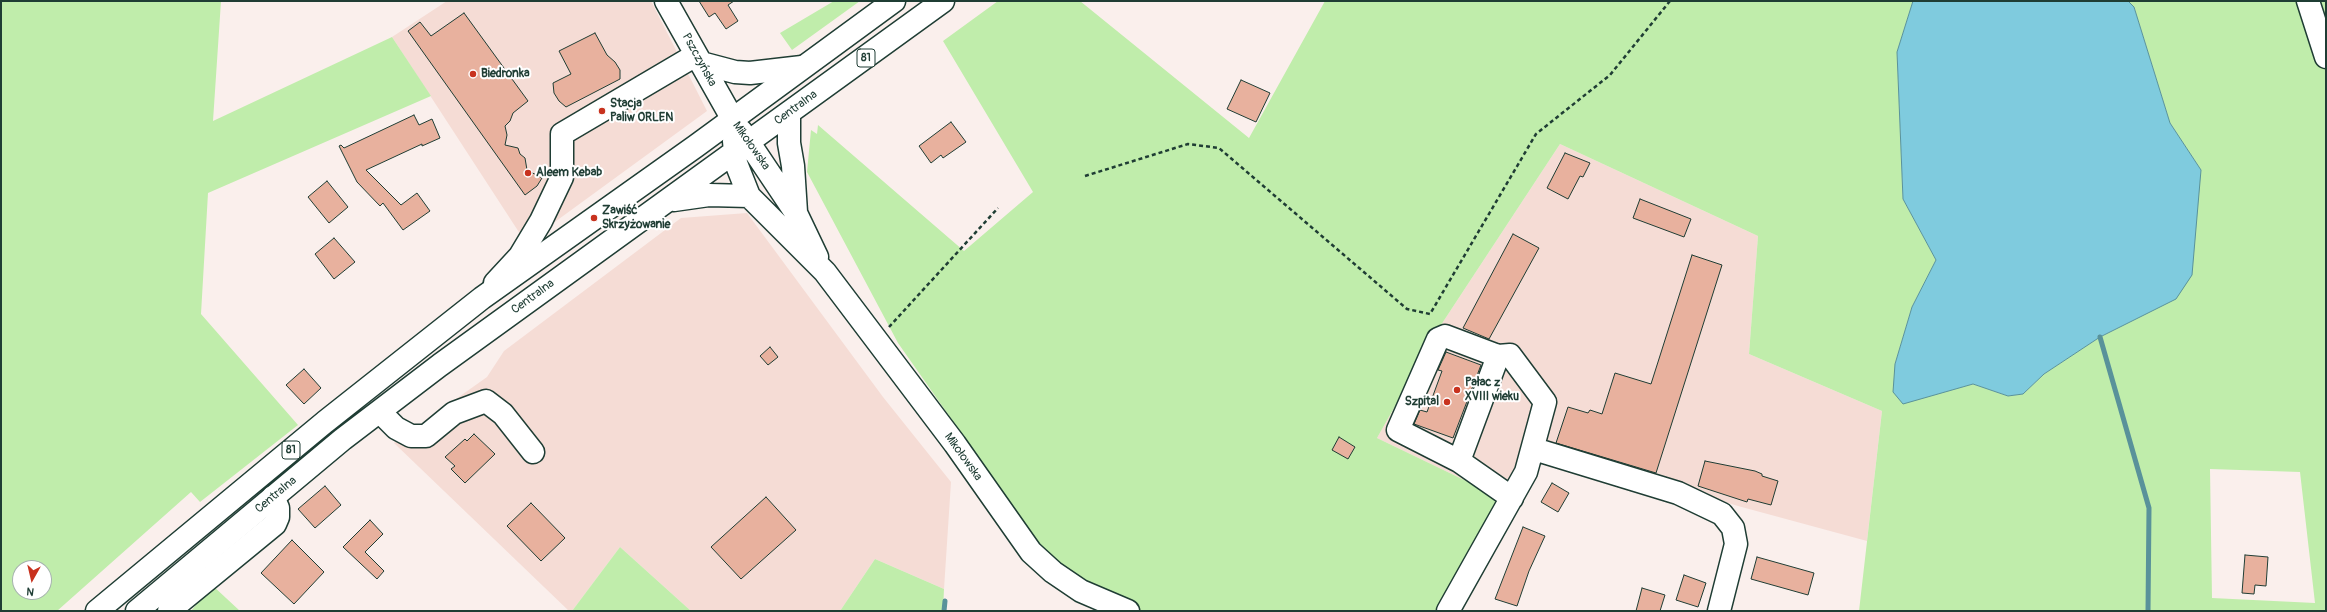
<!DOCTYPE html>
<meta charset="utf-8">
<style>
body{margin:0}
#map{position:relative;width:2327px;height:612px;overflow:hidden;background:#faefec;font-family:Pangolin,sans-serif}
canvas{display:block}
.frame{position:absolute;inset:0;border:2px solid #1f3d34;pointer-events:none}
.north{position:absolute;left:12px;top:560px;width:40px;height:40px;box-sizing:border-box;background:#fff;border:1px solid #a5b1ae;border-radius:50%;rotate:188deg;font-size:11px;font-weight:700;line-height:16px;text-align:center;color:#1f3d34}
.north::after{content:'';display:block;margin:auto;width:14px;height:18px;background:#c8321e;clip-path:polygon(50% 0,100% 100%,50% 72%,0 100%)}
</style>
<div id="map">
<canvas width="2327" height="612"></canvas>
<div class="frame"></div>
<div class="north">N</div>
</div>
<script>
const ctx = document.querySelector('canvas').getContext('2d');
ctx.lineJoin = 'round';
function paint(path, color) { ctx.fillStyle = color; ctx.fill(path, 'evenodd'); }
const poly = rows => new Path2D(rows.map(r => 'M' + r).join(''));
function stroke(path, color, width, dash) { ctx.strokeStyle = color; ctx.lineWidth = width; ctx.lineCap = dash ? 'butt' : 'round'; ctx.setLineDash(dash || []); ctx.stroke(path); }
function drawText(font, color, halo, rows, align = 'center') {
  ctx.font = font + ' Pangolin,sans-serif'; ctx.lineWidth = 4; ctx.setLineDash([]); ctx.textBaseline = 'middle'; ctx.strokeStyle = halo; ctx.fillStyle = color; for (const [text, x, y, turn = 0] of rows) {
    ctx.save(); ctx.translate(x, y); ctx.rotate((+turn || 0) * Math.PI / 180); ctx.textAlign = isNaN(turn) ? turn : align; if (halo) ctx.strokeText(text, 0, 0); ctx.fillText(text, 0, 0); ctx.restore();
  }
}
paint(poly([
 [447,1,651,1,707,111,526,243,392,37],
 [1560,144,1758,236,1749,354,1882,411,1867,541,1738,506,1535,444,1501,504,1487,491,1377,438,1441,325],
 [747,213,883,397,951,482,944,589,875,559,840,611,691,611,620,547,572,611,569,611,394,443,487,377,504,351,681,218]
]), '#f5dcd5');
paint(poly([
 [1,1,221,1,213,121,392,37,431,96,208,193,201,314,298,425,200,502,191,492,57,611,1,611],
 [20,568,44,568,44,592,20,592],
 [834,1,860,1,792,50,780,33],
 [998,1,1080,1,1249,138,1325,1,1913,1,1897,52,1903,199,1936,260,1912,307,1895,364,1903,403,1973,384,2008,396,2023,394,2044,374,2100,337,2175,299,2201,170,2170,123,2134,7,2128,1,2326,1,2326,611,1859,611,1882,411,1749,354,1758,236,1560,144,1441,325,1377,438,1487,491,1501,504,1453,611,1142,611,1090,590,1039,544,898,343,807,172,811,130,817,134,818,125,964,251,1033,192,943,41],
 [2210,469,2300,472,2315,603,2212,598],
 [620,547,691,611,572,611],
 [875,559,944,589,943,611,840,611],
 [212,585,240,611,191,611]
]), '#c0edab');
const water = poly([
 [1913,1,2128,1,2134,7,2170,123,2201,170,2192,275,2176,299,2100,337,2044,374,2023,394,2008,396,1973,384,1903,404,1893,392,1895,364,1912,307,1936,260,1903,199,1897,52,1913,1]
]);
paint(water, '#7fcbde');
stroke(water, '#59929a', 1);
stroke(poly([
 [2100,337,2149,508,2148,611],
 [944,611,945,601]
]), '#59929a', 5);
const building = poly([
 [699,1,734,1,728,5,738,21,726,29,715,13,709,17,699,1],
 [464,13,528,101,513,113,510,121,505,126,507,135,505,145,518,148,520,154,525,158,527,170,542,178,537,186,525,195,408,31,420,22,431,36,464,13],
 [595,33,607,55,615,62,620,70,620,79,566,107,559,101,554,93,553,83,571,74,559,51,595,33],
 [1241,80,1270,93,1256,122,1227,109,1241,80],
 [414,115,419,125,432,119,440,138,422,146,422,144,366,170,401,205,417,193,430,211,403,230,383,203,380,206,357,182,339,146,341,145,344,148,414,115],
 [951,122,966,142,943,158,941,155,931,163,919,146,951,122],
 [1565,153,1590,163,1583,177,1580,176,1568,199,1547,188,1565,153],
 [327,181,348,207,329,223,308,197,327,181],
 [1640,199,1691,219,1684,237,1633,218,1640,199],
 [1513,234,1539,248,1489,339,1463,328,1513,234],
 [334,238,355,262,334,279,315,254,334,238],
 [1692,255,1722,265,1656,473,1556,443,1568,407,1588,413,1590,410,1602,414,1615,373,1651,384,1692,255],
 [770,347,778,357,768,365,760,356,770,347],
 [1446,352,1481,365,1453,438,1414,424,1420,410,1427,412,1442,371,1438,370,1446,352],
 [304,369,321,388,304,404,286,385,304,369],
 [474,434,495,454,465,483,451,469,455,466,445,457,465,439,467,441,474,434],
 [1339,437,1355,447,1348,459,1332,450,1339,437],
 [1705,461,1755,471,1762,474,1762,476,1778,481,1771,505,1748,499,1747,502,1698,486,1705,461],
 [1552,483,1569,493,1558,512,1541,502,1552,483],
 [325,486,341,505,315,528,298,509,325,486],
 [766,497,796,530,741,579,711,547,766,497],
 [531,503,565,538,541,561,507,526,531,503],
 [370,520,383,534,365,552,384,571,377,579,343,547,370,520],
 [1523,527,1545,536,1529,571,1517,606,1495,599,1523,527],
 [292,540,324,572,294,604,261,573,292,540],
 [2245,555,2268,557,2266,586,2255,585,2254,594,2242,593,2245,555],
 [1757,557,1814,573,1808,595,1751,579,1757,557],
 [1684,575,1706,583,1698,607,1676,600,1684,575],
 [1642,588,1665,595,1660,611,1636,611,1642,588]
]);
paint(building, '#e8b19e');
stroke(building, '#1f3d34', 1);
const minor = poly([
 [666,1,732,118],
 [2308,1,2326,57],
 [701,63,735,72,750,73,802,67],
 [495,283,520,256,541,221,562,177,562,134,696,55],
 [380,412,396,428,411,436,426,436,454,413,486,401,503,414,533,452],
 [1534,449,1678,493,1722,514,1733,528,1736,544,1719,611],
 [1459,461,1498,356,1445,336,1438,339,1398,430,1459,461,1512,498],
 [169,611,275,524,278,517,278,508,273,497],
 [1448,611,1526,472,1545,402,1510,355,1498,356]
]);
const major = poly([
 [789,114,789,143,793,166,796,212],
 [741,131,796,213,817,257],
 [734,141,736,163,749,196,825,272,955,444,1031,552,1053,572,1081,591,1128,611],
 [674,200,709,195,749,196],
 [97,611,325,422,482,298,696,146,894,1],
 [137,611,343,439,440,365,943,1]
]);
stroke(minor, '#1f3d34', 25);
stroke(major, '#1f3d34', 25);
stroke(poly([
 [1085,176,1188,144,1219,148,1407,309,1430,314,1536,134,1610,75,1670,1],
 [889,327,998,208]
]), '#1f3d34', 2.5, [4, 3]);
stroke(minor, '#fff', 22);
stroke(major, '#fff', 22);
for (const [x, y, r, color] of [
 [473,74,4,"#c8321e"],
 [602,111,4,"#c8321e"],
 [528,173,4,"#c8321e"],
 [594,218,4,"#c8321e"],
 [1457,390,4,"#c8321e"],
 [1447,402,4,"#c8321e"]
]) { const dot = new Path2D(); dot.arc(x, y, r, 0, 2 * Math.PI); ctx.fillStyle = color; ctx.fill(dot); stroke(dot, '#fff', 1.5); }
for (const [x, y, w] of [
 [866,58,18],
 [291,450,18]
]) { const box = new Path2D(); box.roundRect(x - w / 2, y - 9, w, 18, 3); ctx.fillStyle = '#fff'; ctx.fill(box); stroke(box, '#1f3d34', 1); }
drawText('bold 11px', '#1f3d34', null, [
 ["81",866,58],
 ["81",291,450]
]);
drawText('12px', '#1f3d34', '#fff', [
 ["Pszczyńska",699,60,61],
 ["Centralna",796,108,-36],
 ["Mikołowska",751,146,55],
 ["Centralna",533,297,-36],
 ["Mikołowska",963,457,54],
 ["Centralna",276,495,-40]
]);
drawText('bold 12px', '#1f3d34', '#fff', [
 ["Biedronka",481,74],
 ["Stacja",610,104],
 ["Paliw ORLEN",610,118],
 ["Aleem Kebab",536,173],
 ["Zawiść",602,211],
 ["Skrzyżowanie",602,225],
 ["Pałac z",1465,383],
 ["XVIII wieku",1465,397],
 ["Szpital",1439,402,"right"]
], 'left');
</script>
